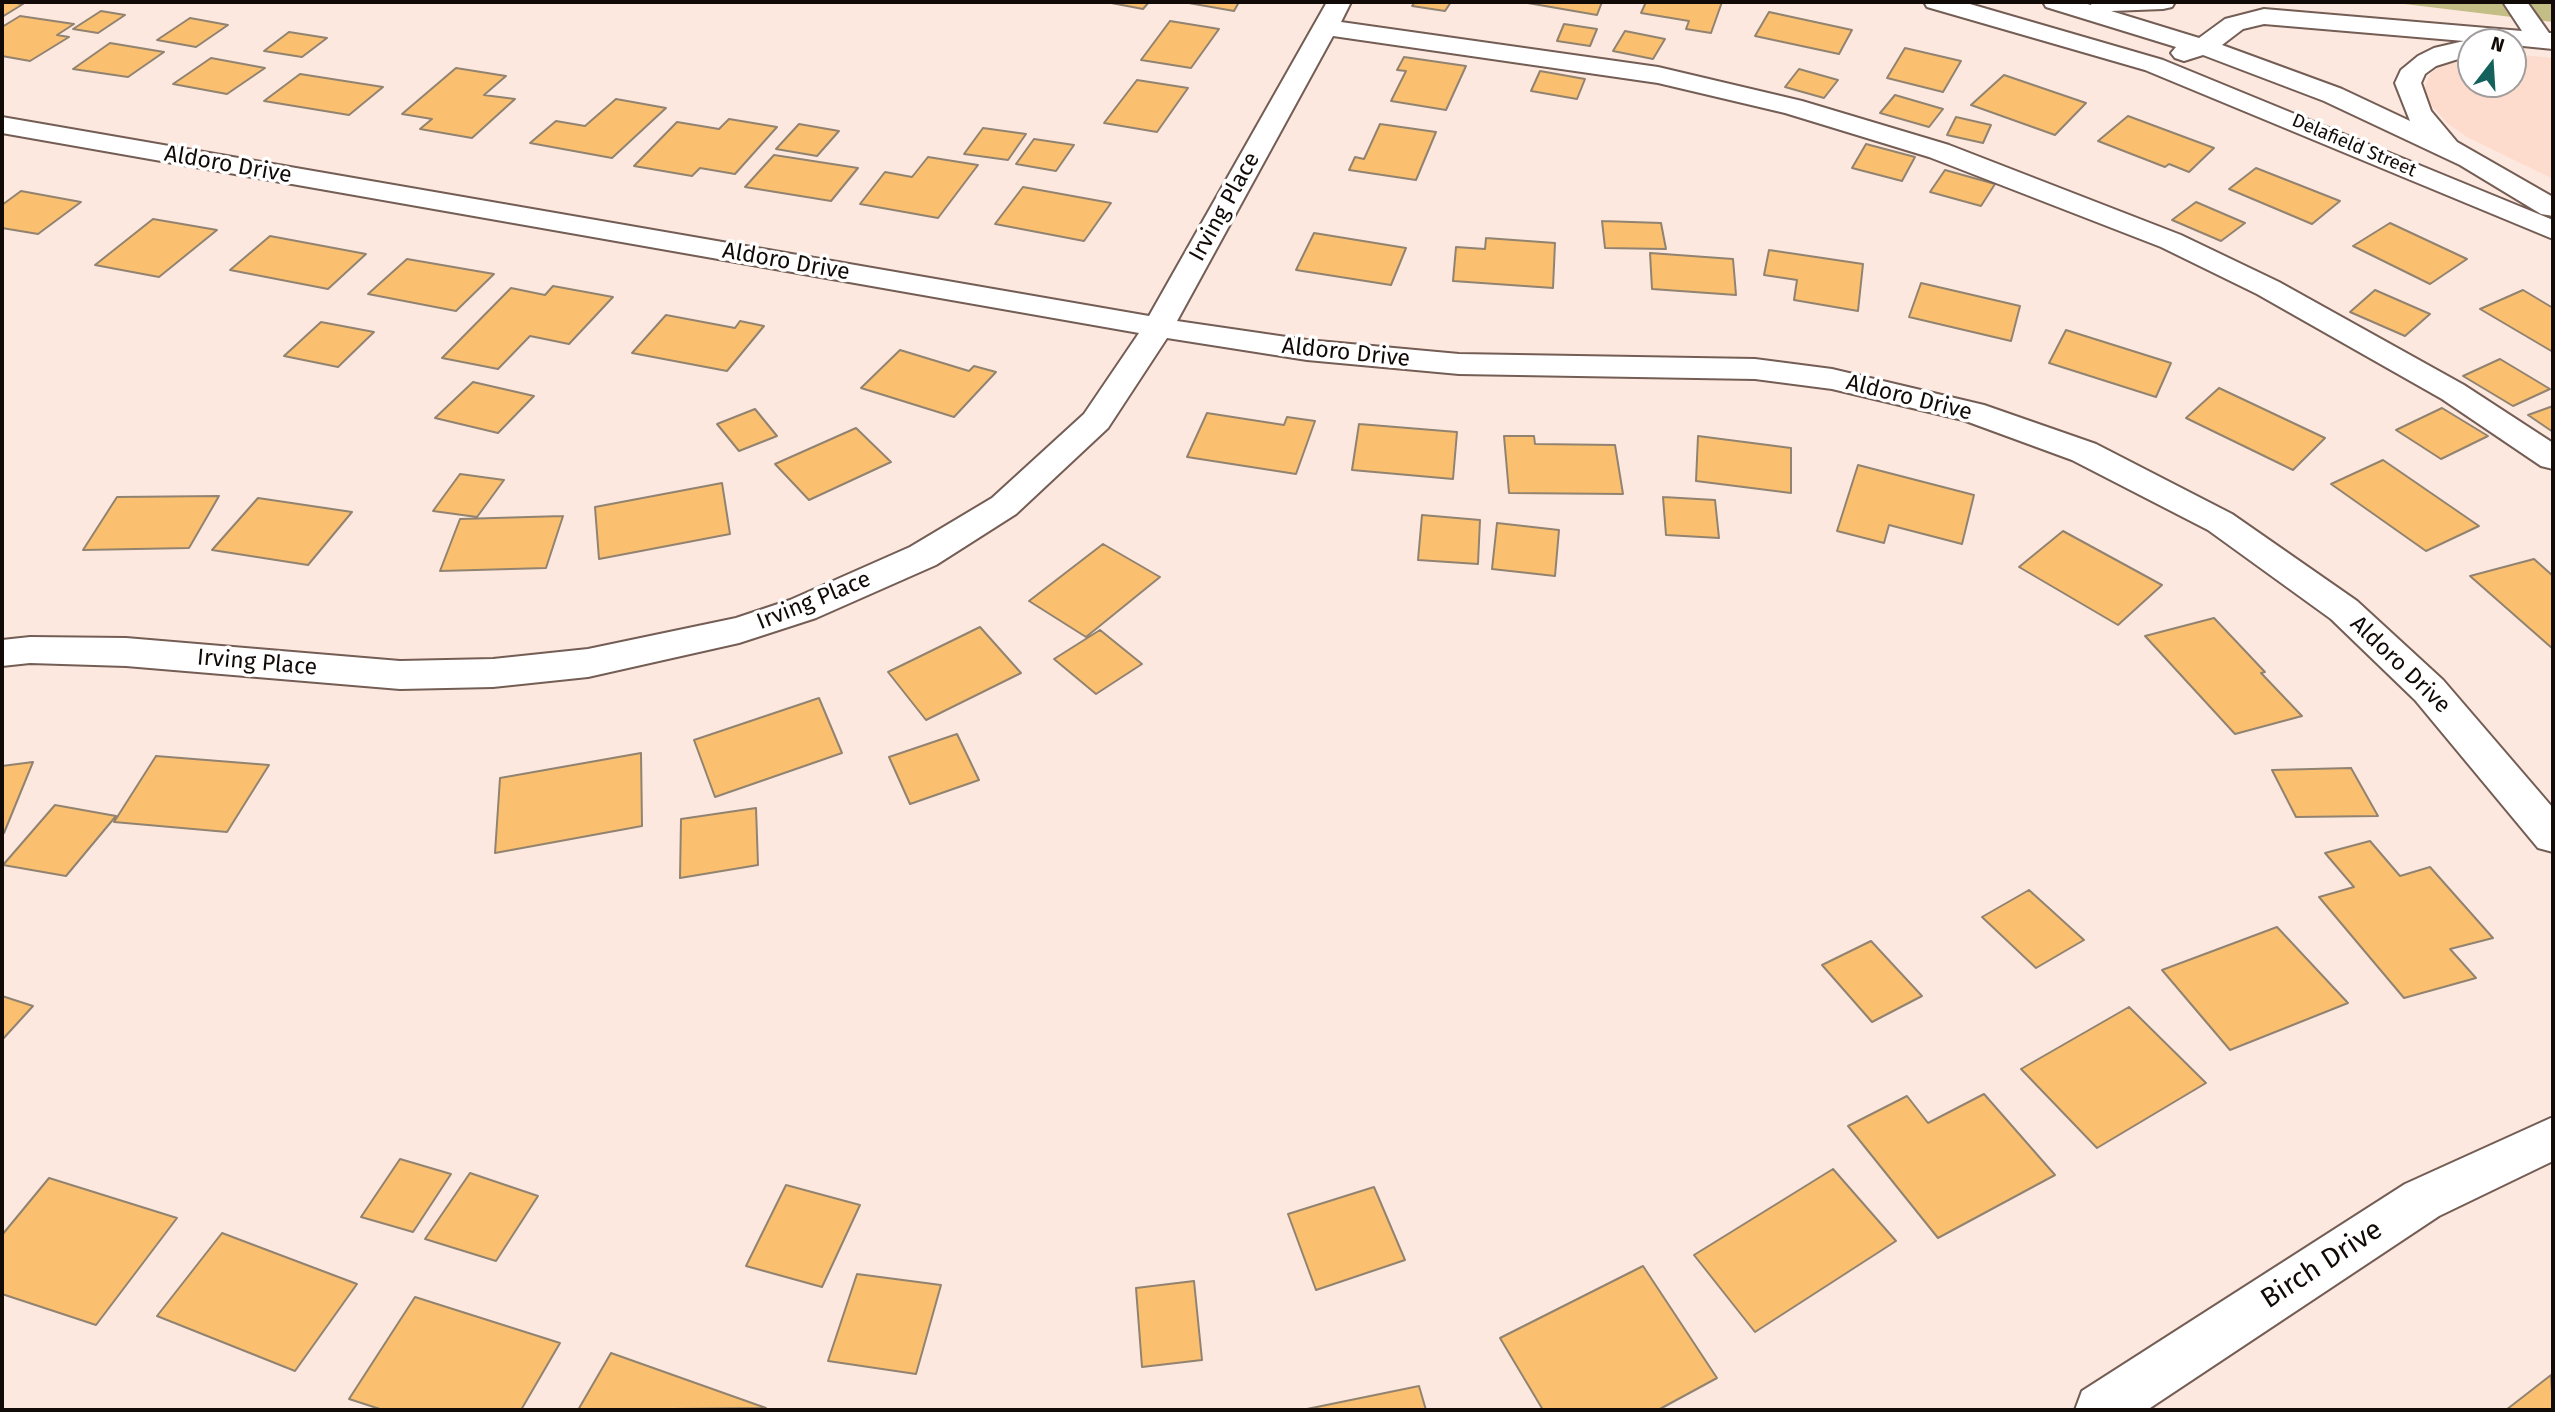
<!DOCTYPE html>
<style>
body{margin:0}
#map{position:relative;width:2555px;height:1412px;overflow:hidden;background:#fde8df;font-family:"Fira Sans",sans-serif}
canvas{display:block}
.frame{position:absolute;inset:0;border:4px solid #120a07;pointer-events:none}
.north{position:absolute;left:2457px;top:28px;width:70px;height:70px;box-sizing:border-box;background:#fff;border:2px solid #a09d9c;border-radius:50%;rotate:17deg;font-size:19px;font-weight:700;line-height:28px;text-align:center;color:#120a07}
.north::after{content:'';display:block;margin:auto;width:24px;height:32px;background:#15625c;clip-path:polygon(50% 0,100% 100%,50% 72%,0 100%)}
</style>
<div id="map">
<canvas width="2555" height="1412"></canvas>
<div class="frame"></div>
<div class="north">N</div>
</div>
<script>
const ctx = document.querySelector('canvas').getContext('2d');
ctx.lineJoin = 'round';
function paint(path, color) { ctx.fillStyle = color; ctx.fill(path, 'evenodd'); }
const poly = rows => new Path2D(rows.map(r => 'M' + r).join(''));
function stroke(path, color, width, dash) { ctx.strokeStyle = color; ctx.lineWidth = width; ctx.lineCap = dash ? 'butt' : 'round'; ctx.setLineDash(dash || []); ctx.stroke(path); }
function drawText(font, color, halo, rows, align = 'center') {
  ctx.font = font + ' "Fira Sans",sans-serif'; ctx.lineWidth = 7; ctx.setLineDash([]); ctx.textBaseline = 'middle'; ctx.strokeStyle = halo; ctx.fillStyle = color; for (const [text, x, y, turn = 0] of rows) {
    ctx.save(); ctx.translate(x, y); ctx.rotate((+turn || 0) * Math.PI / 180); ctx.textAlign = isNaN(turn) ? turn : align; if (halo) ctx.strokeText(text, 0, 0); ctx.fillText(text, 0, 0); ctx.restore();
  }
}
paint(poly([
 [2513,54,2553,58,2553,179,2467,137,2448,124,2430,104,2425,87,2430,74,2444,63,2471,55,2471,84,2513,84]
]), '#fddccd');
paint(poly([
 [2388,2,2553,2,2553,22]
]), '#c3bd86');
const building = poly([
 [2,2,9,2,23,4,2,17,2,2],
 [1106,2,1149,2,1143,9,1106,2],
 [1183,2,1239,2,1234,11,1183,2],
 [1415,2,1451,2,1445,11,1412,6,1415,2],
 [1522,2,1602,2,1597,15,1522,2],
 [1646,2,1722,2,1711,33,1686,29,1689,21,1641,13,1646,2],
 [101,11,125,15,98,33,73,29,101,11],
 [1769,12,1852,30,1839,54,1755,36,1769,12],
 [20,16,74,24,57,35,69,37,30,61,2,56,2,27,20,16],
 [190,18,228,25,196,47,157,40,190,18],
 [1170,21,1219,29,1191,68,1141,60,1170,21],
 [1564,24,1597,29,1590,46,1557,41,1564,24],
 [1625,31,1665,39,1653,59,1613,51,1625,31],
 [289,32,327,38,302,57,264,51,289,32],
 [110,43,164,52,128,77,73,69,110,43],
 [1905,48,1961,61,1943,92,1887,78,1905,48],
 [1404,57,1466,66,1446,110,1391,101,1406,71,1397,70,1404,57],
 [211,58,265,68,227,94,173,84,211,58],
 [456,68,506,76,484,95,515,99,472,138,420,129,432,119,402,114,456,68],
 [1799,69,1838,80,1824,98,1785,87,1799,69],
 [1540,71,1585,79,1577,99,1531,91,1540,71],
 [300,74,383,87,349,115,264,101,300,74],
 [2004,75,2086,103,2055,135,1971,105,2004,75],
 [1137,80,1188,88,1157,132,1104,123,1137,80],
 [1895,95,1943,109,1929,127,1880,113,1895,95],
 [616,99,666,108,612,158,530,143,556,121,585,126,616,99],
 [2128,116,2214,148,2189,172,2169,164,2165,167,2098,141,2128,116],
 [1956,117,1991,125,1983,143,1947,135,1956,117],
 [729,119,777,127,735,174,700,168,692,176,634,166,677,122,719,129,729,119],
 [799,124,839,131,817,156,776,149,799,124],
 [1380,124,1436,132,1416,180,1349,170,1355,157,1364,159,1380,124],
 [983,128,1026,134,1008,160,964,154,983,128],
 [1034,139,1074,145,1056,171,1016,164,1034,139],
 [1866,144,1915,157,1902,181,1852,168,1866,144],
 [774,155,858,168,831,201,745,187,774,155],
 [928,157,978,165,938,218,860,204,885,172,912,177,928,157],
 [2256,168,2340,201,2312,224,2229,189,2256,168],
 [1945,170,1995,184,1981,206,1930,192,1945,170],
 [1023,187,1111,203,1084,241,995,224,1023,187],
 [21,191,81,202,38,234,2,228,2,205,21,191],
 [2196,202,2245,223,2221,241,2172,220,2196,202],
 [153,219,217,230,159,277,95,265,153,219],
 [1602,221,1661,223,1666,249,1605,248,1602,221],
 [2390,223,2467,259,2430,284,2353,246,2390,223],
 [1314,233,1406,248,1391,285,1296,270,1314,233],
 [270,236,366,254,328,289,230,270,270,236],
 [1486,238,1555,243,1553,288,1453,281,1456,247,1485,249,1486,238],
 [1769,250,1863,264,1858,311,1794,300,1797,280,1764,275,1769,250],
 [1650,253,1733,259,1736,295,1652,289,1650,253],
 [407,259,494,274,456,311,368,294,407,259],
 [1921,283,2020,306,2011,341,1909,317,1921,283],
 [553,286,613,297,569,344,530,336,498,369,442,358,511,288,545,295,553,286],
 [2375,290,2430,314,2405,336,2350,312,2375,290],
 [2523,290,2553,308,2553,352,2480,309,2523,290],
 [666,315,735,328,740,321,764,326,727,371,632,353,666,315],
 [321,322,374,332,338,367,284,356,321,322],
 [2066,330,2171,363,2156,397,2049,363,2066,330],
 [900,350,969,371,974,366,996,372,954,417,861,388,900,350],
 [2500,359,2550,389,2513,406,2463,376,2500,359],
 [473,382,534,396,498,433,435,418,473,382],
 [2219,388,2325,438,2293,470,2186,418,2219,388],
 [2553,406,2553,432,2528,415,2553,406],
 [2442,408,2488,436,2441,459,2396,430,2442,408],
 [755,409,777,436,739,451,717,424,755,409],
 [1207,413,1284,425,1287,417,1315,421,1296,474,1187,457,1207,413],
 [1359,424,1457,432,1453,479,1352,470,1359,424],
 [856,428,891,462,809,500,775,464,856,428],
 [1504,436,1534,436,1535,444,1615,445,1623,494,1509,493,1504,436],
 [1698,436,1791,448,1791,493,1696,481,1698,436],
 [2383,460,2479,526,2426,551,2331,484,2383,460],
 [1858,465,1974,495,1962,544,1889,525,1884,543,1837,531,1858,465],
 [460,474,504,480,477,517,433,511,460,474],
 [722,483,730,534,599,559,595,507,722,483],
 [219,496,189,548,83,550,117,497,219,496],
 [1663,497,1715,500,1719,538,1666,535,1663,497],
 [258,498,352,512,308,565,212,550,258,498],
 [1422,515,1480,520,1478,564,1418,560,1422,515],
 [563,516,546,568,440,571,460,519,563,516],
 [1497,523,1559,530,1555,576,1492,569,1497,523],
 [2063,531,2162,585,2118,625,2019,567,2063,531],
 [1103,544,1160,577,1086,637,1029,601,1103,544],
 [2534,559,2553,576,2553,649,2470,576,2534,559],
 [2214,618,2265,672,2261,673,2302,716,2235,734,2145,636,2214,618],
 [980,627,1021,673,926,720,888,672,980,627],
 [1100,630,1142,664,1096,694,1054,659,1100,630],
 [819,698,842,753,715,797,694,740,819,698],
 [957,734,979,780,910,804,889,757,957,734],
 [641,753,642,826,495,853,500,778,641,753],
 [156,756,269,765,227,832,114,822,156,756],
 [33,762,4,833,2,833,2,766,33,762],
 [2351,768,2378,816,2296,817,2272,770,2351,768],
 [55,805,116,816,66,876,3,865,55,805],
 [756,808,758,865,680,878,681,819,756,808],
 [2370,841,2400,876,2430,867,2493,938,2450,949,2476,978,2404,998,2319,897,2354,887,2325,853,2370,841],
 [2029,890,2084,940,2036,968,1982,917,2029,890],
 [2277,927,2348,1003,2230,1050,2162,970,2277,927],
 [1871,941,1922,996,1872,1022,1822,965,1871,941],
 [2,996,33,1006,2,1040,2,996],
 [2129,1007,2206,1083,2097,1148,2021,1069,2129,1007],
 [1984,1094,2055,1175,1938,1238,1848,1126,1907,1096,1928,1123,1984,1094],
 [400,1159,451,1174,413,1232,361,1217,400,1159],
 [1833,1169,1896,1241,1755,1332,1694,1255,1833,1169],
 [470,1173,538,1196,496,1261,425,1239,470,1173],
 [49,1178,177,1218,96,1325,2,1294,2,1235,49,1178],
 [786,1185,860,1205,822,1287,746,1266,786,1185],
 [1374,1187,1405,1260,1316,1290,1288,1214,1374,1187],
 [222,1233,357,1284,295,1371,157,1316,222,1233],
 [1643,1266,1717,1378,1658,1410,1543,1410,1500,1338,1643,1266],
 [857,1274,941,1285,916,1374,828,1361,857,1274],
 [1194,1281,1202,1360,1142,1367,1136,1288,1194,1281],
 [415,1297,560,1343,521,1410,383,1410,349,1399,415,1297],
 [611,1353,766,1408,578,1410,611,1353],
 [2551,1375,2553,1410,2506,1410,2551,1375],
 [1419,1386,1426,1410,1302,1410,1419,1386]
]);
paint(building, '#fac070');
stroke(building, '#918370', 2);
const minor = poly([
 [1327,2,1351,2,1341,22,1658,67,1802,101,1949,145,2181,235,2279,282,2464,385,2553,443,2553,469,2541,466,2442,399,2257,294,2161,247,1929,157,1785,113,1658,83,1333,36,1177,321,1307,340,1459,354,1755,359,1832,369,1984,405,2096,444,2232,514,2357,601,2443,680,2553,808,2553,852,2538,848,2415,700,2331,619,2208,530,2072,460,1963,420,1832,389,1755,379,1459,374,1307,360,1167,338,1108,428,1016,514,936,565,816,618,739,643,588,677,493,687,400,689,126,666,30,663,2,666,2,640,30,637,126,638,400,661,493,659,588,649,736,618,790,600,910,547,992,498,1084,414,1139,333,2,133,2,117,1149,316,1327,2],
 [1924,2,1963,2,2163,60,2553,220,2553,239,2145,70,1927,7,1924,2],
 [2043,2,2080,2,2091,5,2092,2,2175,2,2172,7,2163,9,2111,11,2199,38,2225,19,2264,9,2522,31,2503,2,2527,2,2549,33,2553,33,2553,49,2513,45,2513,42,2471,42,2471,55,2436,66,2425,74,2421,83,2431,111,2457,142,2553,197,2553,216,2541,214,2460,165,2324,101,2203,55,2184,61,2175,58,2171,53,2176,47,2046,7,2043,2],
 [2264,24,2464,41,2434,48,2418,56,2401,70,2395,83,2410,121,2342,89,2222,45,2243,29,2264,24],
 [2553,1117,2553,1161,2439,1216,2147,1410,2075,1410,2082,1391,2405,1184,2553,1117]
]);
stroke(minor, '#735d54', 4);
paint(minor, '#fff');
drawText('19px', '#120a07', '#fff', [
 ["Delafield Street",2354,146,23]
]);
drawText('23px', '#120a07', '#fff', [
 ["Aldoro Drive",228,165,10],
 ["Irving Place",1225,207,-61],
 ["Aldoro Drive",786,262,10],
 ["Aldoro Drive",1346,353,6],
 ["Aldoro Drive",1909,398,14],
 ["Irving Place",814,601,-22],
 ["Irving Place",257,663,5],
 ["Aldoro Drive",2400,665,44]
]);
drawText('28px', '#120a07', '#fff', [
 ["Birch Drive",2322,1265,-33]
]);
</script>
